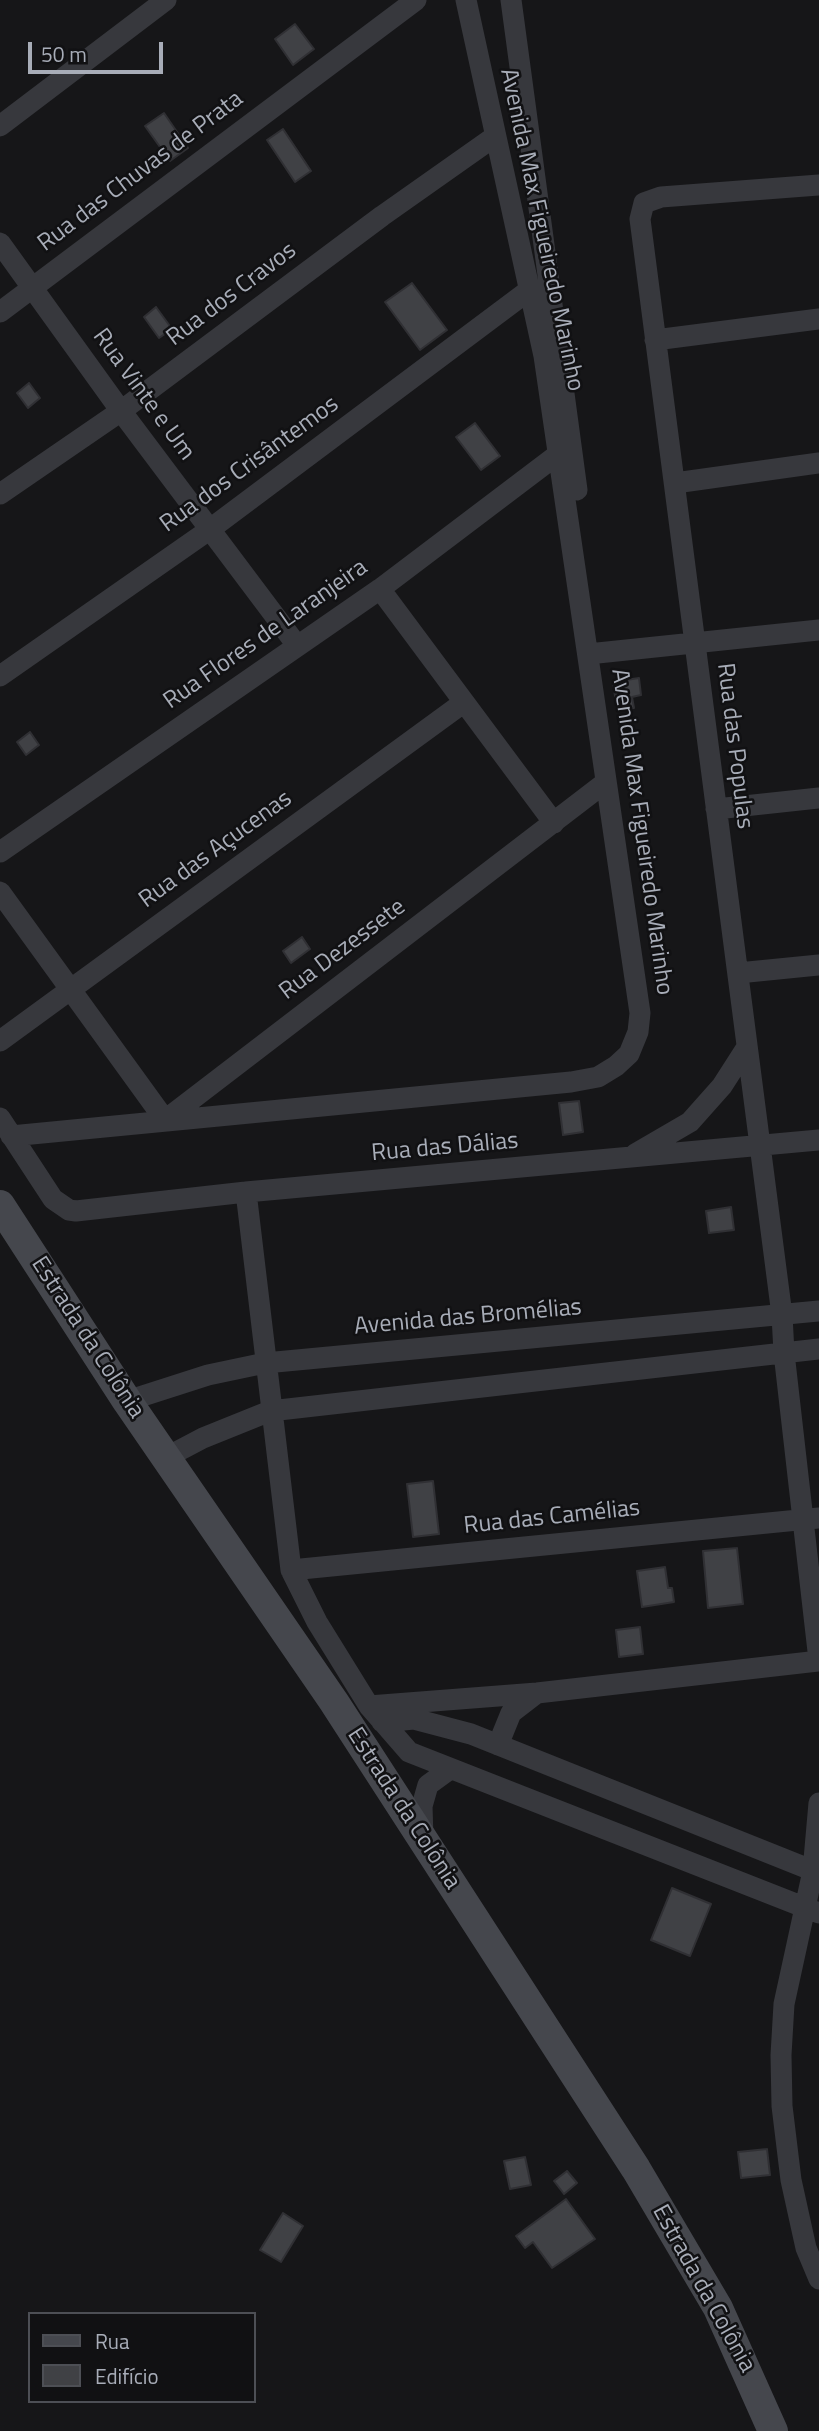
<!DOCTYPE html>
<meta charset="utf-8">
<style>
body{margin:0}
#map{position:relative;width:819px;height:2431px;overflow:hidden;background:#161618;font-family:"Titillium Web",sans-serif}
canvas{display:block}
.legend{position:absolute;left:28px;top:2312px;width:228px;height:91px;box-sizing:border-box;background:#111113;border:2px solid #4d4f55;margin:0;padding:9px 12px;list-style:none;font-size:21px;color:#a8adb8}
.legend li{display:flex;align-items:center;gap:14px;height:35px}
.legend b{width:35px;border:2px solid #4d4f55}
.scale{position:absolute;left:28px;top:42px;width:135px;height:32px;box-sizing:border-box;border:4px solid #a8adb8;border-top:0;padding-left:9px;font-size:21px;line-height:24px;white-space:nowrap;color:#a8adb8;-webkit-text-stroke:5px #111113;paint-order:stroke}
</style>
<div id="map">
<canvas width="819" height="2431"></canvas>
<ul class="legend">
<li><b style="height:9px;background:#45474d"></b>Rua</li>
<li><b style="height:19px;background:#404145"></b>Edifício</li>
</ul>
<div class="scale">50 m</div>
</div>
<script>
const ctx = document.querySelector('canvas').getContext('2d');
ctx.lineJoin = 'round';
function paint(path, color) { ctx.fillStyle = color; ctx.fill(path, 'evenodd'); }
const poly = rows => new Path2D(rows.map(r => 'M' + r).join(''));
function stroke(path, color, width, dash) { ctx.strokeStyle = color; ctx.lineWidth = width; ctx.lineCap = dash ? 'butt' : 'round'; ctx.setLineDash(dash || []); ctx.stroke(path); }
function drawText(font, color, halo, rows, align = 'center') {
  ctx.font = font + ' "Titillium Web",sans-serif'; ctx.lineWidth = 5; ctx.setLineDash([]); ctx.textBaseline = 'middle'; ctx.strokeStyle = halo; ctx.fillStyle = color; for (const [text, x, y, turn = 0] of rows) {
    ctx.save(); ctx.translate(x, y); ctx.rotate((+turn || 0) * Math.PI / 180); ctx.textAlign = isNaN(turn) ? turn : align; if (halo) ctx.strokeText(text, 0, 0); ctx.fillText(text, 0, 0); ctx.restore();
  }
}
const building = poly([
 [295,24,314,49,293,65,275,39,295,24],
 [164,113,188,148,170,161,145,126,164,113],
 [283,129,311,171,295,182,267,140,283,129],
 [412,283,447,330,420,350,385,302,412,283],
 [156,307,172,329,159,338,144,317,156,307],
 [29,383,40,398,28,408,17,393,29,383],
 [475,423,500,456,481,470,456,437,475,423],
 [639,678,641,695,632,697,634,708,617,710,613,682,639,678],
 [30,732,39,745,26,755,17,742,30,732],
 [302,937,310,949,291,963,283,951,302,937],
 [579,1101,583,1132,563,1135,559,1103,579,1101],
 [731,1207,734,1230,709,1233,706,1211,731,1207],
 [433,1481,439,1534,413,1537,407,1484,433,1481],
 [737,1548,743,1604,708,1608,703,1551,737,1548],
 [665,1567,668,1588,672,1588,674,1602,642,1607,637,1571,665,1567],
 [640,1627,643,1654,619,1657,616,1630,640,1627],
 [672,1888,711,1904,690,1956,651,1940,672,1888],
 [767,2149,770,2175,741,2178,738,2152,767,2149],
 [525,2157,531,2185,510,2189,504,2161,525,2157],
 [567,2171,577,2183,564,2194,554,2181,567,2171],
 [566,2199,595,2239,552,2268,533,2242,525,2248,516,2236,566,2199],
 [283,2213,303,2226,281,2262,260,2250,283,2213]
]);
paint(building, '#404145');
stroke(building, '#303034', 2);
stroke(poly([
 [511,0,577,490],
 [0,126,166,0],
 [819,185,661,197,644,203,640,219,782,1315,784,1353,819,1660],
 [0,243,121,411,296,644],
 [0,312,416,0],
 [655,340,819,319],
 [675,483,819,463],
 [0,494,121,411,382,216,494,137],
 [380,589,554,823],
 [588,654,819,630],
 [0,676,209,530,528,291],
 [716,809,819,798],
 [0,852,380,589,557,455],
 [0,892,165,1120,606,782],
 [738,973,819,965],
 [0,1041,463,703],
 [0,1118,53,1199,69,1210,76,1211,246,1192,819,1140],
 [11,1136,571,1082,598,1077,616,1066,629,1054,638,1032,640,1013,544,356,466,0],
 [635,1154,690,1122,722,1086,747,1047],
 [246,1192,291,1570,317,1622,369,1706,409,1752,819,1913],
 [127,1401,208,1375,265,1363,819,1311],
 [165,1458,203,1438,270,1411,819,1349],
 [291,1570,819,1518],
 [369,1706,537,1693,819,1661],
 [382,1722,414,1719,471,1734,819,1873],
 [498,1745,511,1713,537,1693],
 [819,1803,813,1871,784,2004,781,2055,782,2106,791,2180,806,2248,819,2279],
 [423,1838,422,1806,428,1785,450,1769]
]), '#37383d', 21);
stroke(poly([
 [0,1205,127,1401,334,1702,636,2169,718,2308,773,2431]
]), '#45474d', 30);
drawText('24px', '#a8adb8', '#111113', [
 ["Rua das Chuvas de Prata",141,172,-37],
 ["Avenida Max Figueiredo Marinho",541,230,78],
 ["Rua dos Cravos",232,295,-37],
 ["Rua Vinte e Um",143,395,54],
 ["Rua dos Crisântemos",250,465,-36],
 ["Rua Flores de Laranjeira",266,635,-35],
 ["Rua das Populas",734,746,83],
 ["Avenida Max Figueiredo Marinho",641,832,82],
 ["Rua das Açucenas",216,850,-36],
 ["Rua Dezessete",343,950,-37],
 ["Rua das Dálias",445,1148,-5],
 ["Avenida das Bromélias",468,1318,-5],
 ["Estrada da Colônia",87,1338,57],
 ["Rua das Camélias",552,1518,-6],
 ["Estrada da Colônia",403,1809,57],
 ["Estrada da Colônia",703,2289,61]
]);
</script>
